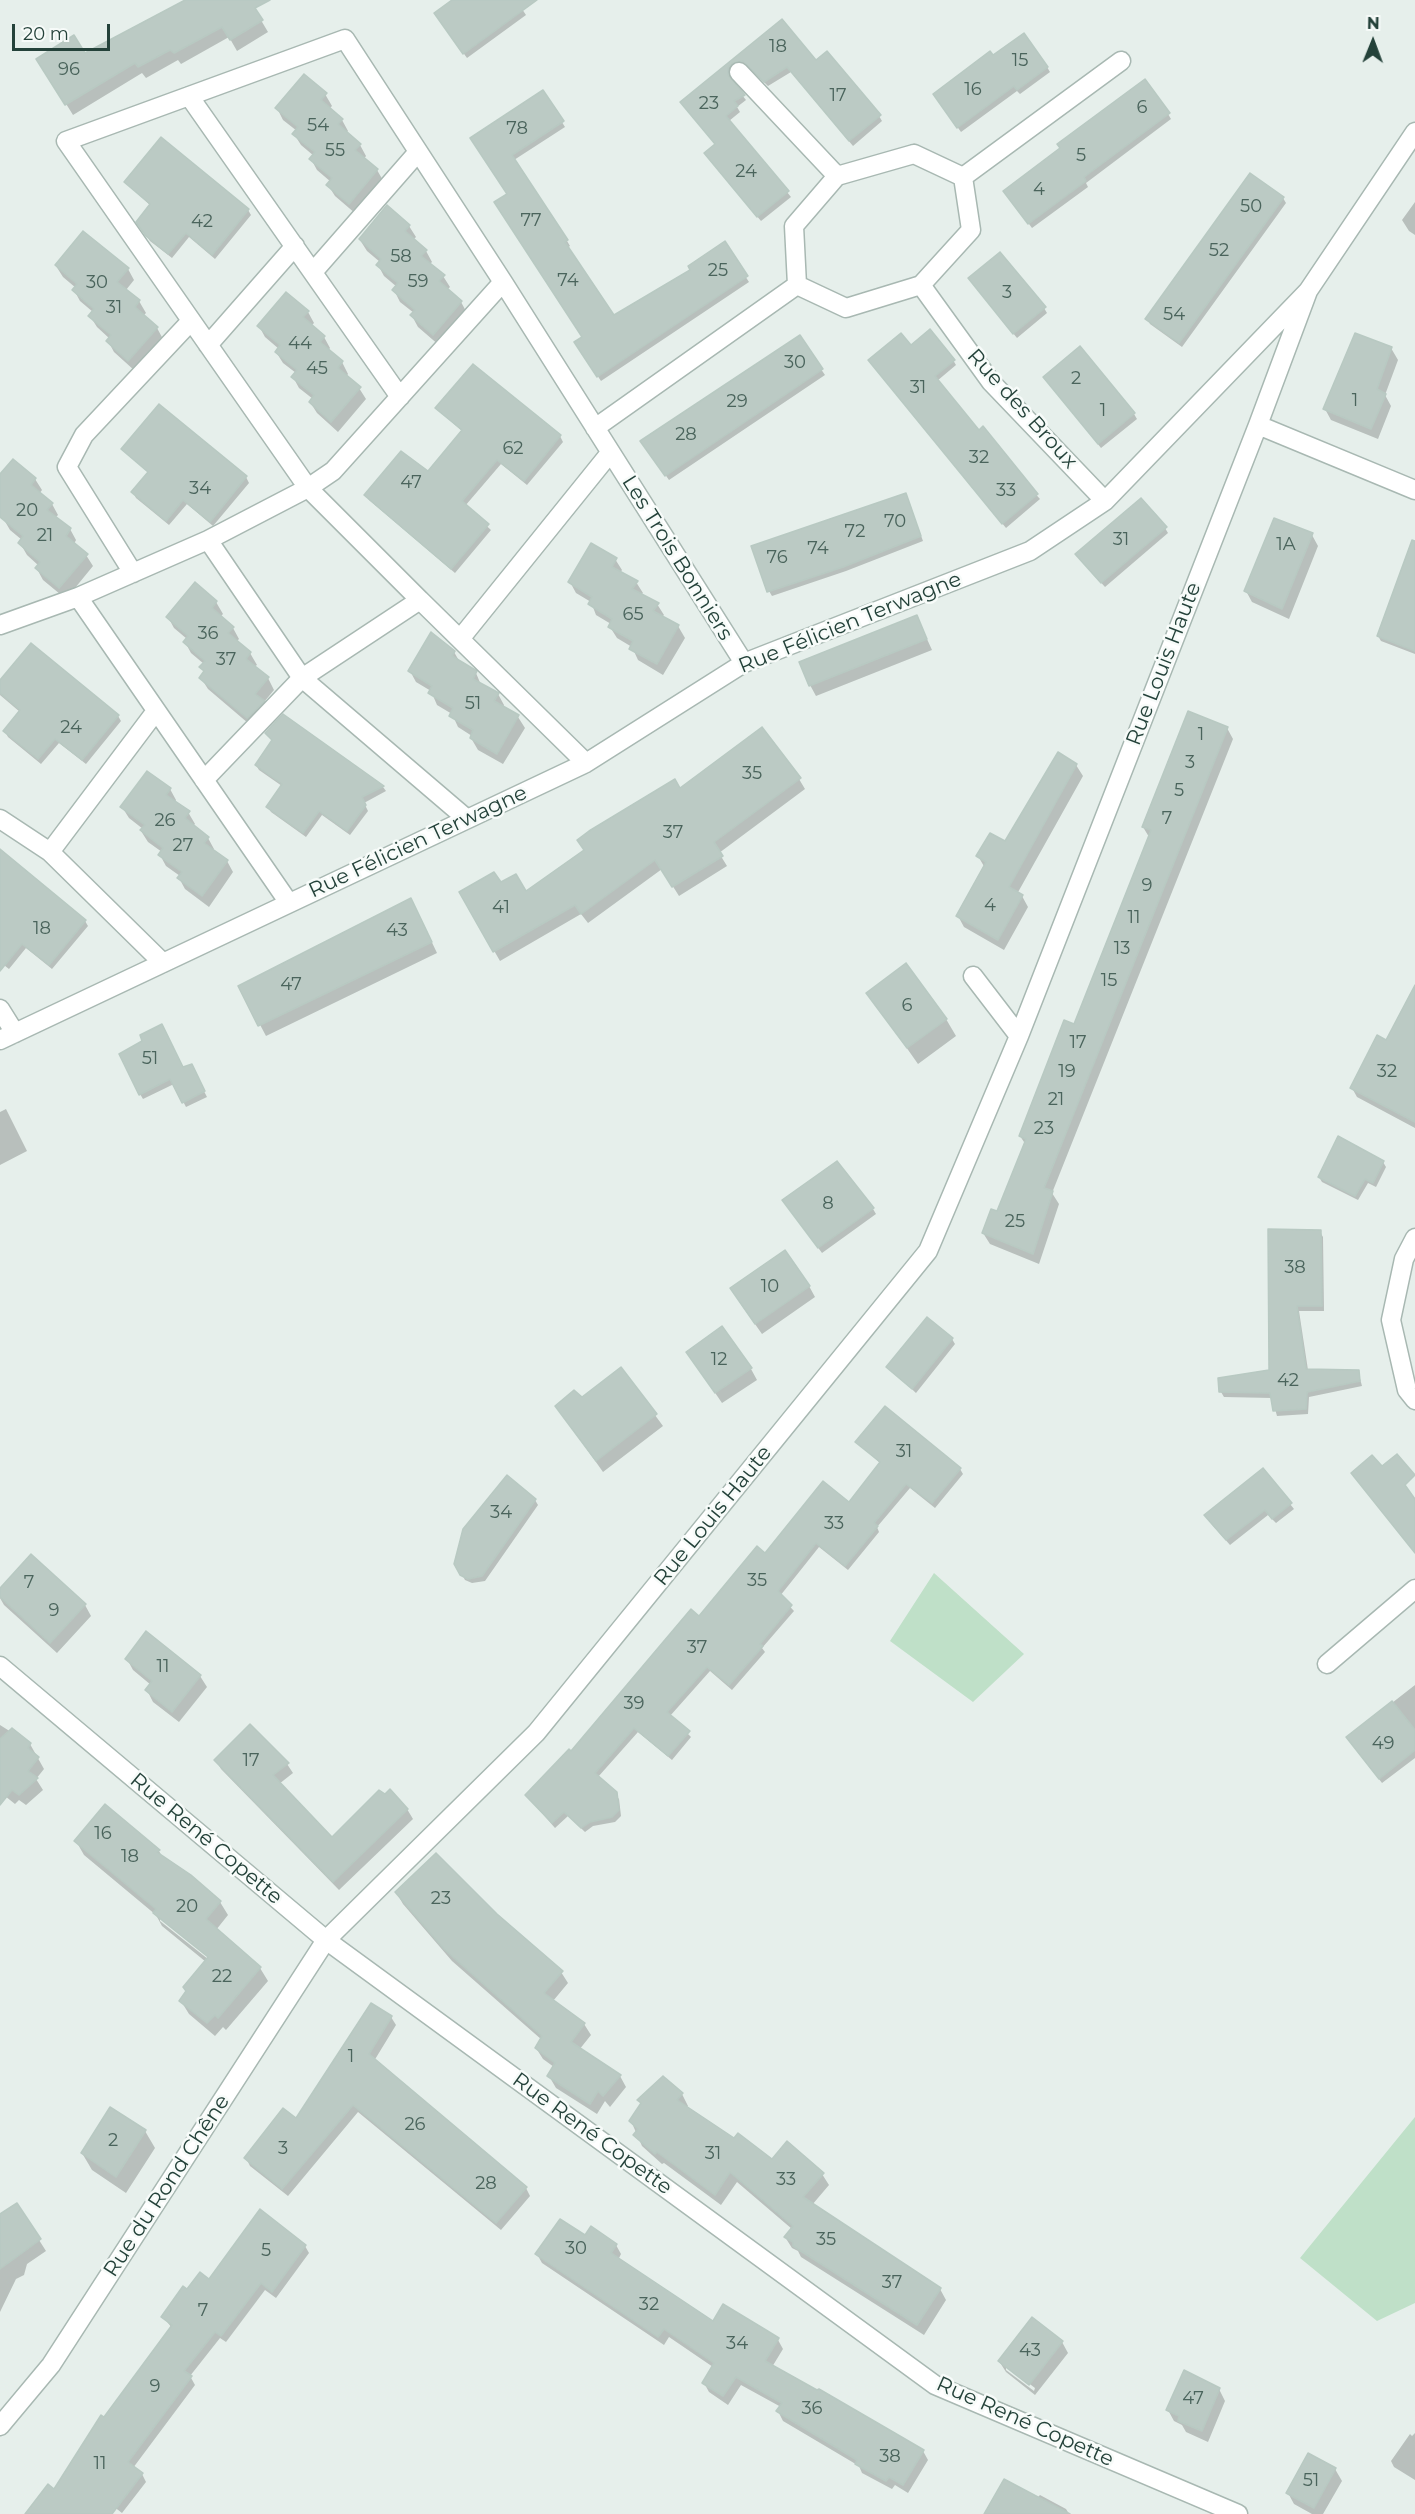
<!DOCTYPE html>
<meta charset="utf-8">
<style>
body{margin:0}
#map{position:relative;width:1415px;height:2514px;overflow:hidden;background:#e6efeb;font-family:Montserrat,sans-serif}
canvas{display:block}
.north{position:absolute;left:1343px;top:12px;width:60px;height:60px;-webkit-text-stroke:4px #f7fbf9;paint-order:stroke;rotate:1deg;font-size:16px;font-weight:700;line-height:24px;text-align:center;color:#24423a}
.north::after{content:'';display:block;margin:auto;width:21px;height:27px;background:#24423a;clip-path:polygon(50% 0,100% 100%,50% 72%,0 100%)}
.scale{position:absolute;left:12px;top:24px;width:98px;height:27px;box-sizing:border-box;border:3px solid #24423a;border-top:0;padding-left:8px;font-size:18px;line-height:21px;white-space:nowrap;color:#24423a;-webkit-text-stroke:4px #f7fbf9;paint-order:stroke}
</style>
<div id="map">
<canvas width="1415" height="2514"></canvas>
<div class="north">N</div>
<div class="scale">20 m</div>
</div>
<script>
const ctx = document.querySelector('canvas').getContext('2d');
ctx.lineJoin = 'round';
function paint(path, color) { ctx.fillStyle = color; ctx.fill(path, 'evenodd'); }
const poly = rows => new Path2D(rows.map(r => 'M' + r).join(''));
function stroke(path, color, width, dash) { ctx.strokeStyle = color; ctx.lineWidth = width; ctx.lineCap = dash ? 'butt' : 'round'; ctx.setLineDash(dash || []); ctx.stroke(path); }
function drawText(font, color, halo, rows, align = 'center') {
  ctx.font = font + ' Montserrat,sans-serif'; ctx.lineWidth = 5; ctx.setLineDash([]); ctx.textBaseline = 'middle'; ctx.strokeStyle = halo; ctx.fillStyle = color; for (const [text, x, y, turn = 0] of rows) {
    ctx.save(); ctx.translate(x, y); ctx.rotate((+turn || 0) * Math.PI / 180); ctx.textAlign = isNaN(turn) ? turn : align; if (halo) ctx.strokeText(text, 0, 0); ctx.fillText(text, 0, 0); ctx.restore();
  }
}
paint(poly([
 [934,1573,1024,1654,973,1702,890,1641],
 [1415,2117,1415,2303,1377,2321,1300,2258]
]), '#bfe0c8');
paint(poly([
 [188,0,249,0,268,32,237,51,229,37,181,64,178,60,146,78,142,73,73,115,45,70,85,55],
 [455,0,516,0,526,15,467,58,438,18],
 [782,21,816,62,879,116,882,121,853,146,791,72,768,86,747,66,734,68,731,74,730,80,746,100,737,107,740,112,729,121,791,197,761,221,708,158,716,145,682,103],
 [992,57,1047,67,1050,72,1020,94,1017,91,961,132,938,100],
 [543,92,565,127,514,160,567,241,570,246,567,248,614,317,692,270,724,244,749,282,601,381,579,348,584,337,509,194,475,143],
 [325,94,332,106,329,109,342,120,348,131,346,133,360,145,366,156,364,159,377,170,384,182,356,214,335,196,328,185,331,182,317,170,311,159,314,156,301,145,294,134,297,131,283,120,277,108],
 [1168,114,1171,119,1086,183,1088,187,1032,228,1008,196],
 [161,139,248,210,251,215,215,259,189,237,172,258,150,241,141,227,151,206,125,182],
 [1283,198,1286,203,1182,347,1150,324,1147,319],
 [1415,202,1415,235,1409,231,1402,220],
 [409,226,416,237,413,240,426,251,432,262,430,264,443,276,450,287,447,290,461,302,467,313,440,346,418,327,412,316,414,313,400,302,394,290,397,287,384,276,378,265,380,262,367,251,360,240],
 [56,266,128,269,134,280,126,290,139,301,146,313,143,316,157,328,163,339,135,371,114,352,108,341,110,339,97,327,90,316,93,312,80,301,74,290,76,288,63,277],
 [973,284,1044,308,1047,313,1017,338],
 [308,312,314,323,311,326,324,337,330,348,328,351,342,362,348,374,346,377,359,388,366,399,338,432,317,413,310,402,313,399,299,388,293,377,296,373,283,363,276,352,279,349,265,337,259,326],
 [799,337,825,375,669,480,645,446],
 [910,347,953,360,956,365,937,381,979,432,1040,499,1006,528,873,365],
 [1391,348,1398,360,1385,395,1391,406,1378,439,1331,420,1325,409],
 [473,366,560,436,563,442,527,485,501,464,465,506,491,530,455,573,369,500,366,495,428,474,463,432,437,409],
 [1048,382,1134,414,1137,419,1101,448],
 [159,406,246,477,249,483,213,526,187,504,169,525,136,498,133,492,149,473,123,450],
 [0,477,35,479,42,490,39,494,52,504,58,515,55,518,70,529,76,540,74,544,86,555,93,566,66,599,43,580,37,569,39,566,27,555,20,543,22,540,10,530,3,518,0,510],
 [906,495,923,541,846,571,772,596,769,591],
 [1165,528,1168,533,1105,587,1080,559],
 [1312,535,1318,546,1289,619,1252,602,1246,591],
 [615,559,622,570,620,573,636,582,643,593,641,595,657,604,664,615,662,617,678,626,685,638,663,675,638,660,632,647,617,638,610,627,611,624,596,615,591,602,576,593,570,582],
 [1415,573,1415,654,1381,641,1378,636],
 [195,584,216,602,223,614,220,617,233,628,239,639,236,642,250,653,257,665,254,667,268,678,274,690,264,702,270,713,255,729,208,689,201,678,205,673,201,667,204,664,191,653,185,642,187,639,174,628,168,617],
 [917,617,932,650,816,696,810,685],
 [454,652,461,664,476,673,481,685,498,694,504,705,503,708,518,717,525,728,503,764,478,750,471,738,472,736,458,727,452,714,437,705,431,691,416,682,410,671],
 [0,682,118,716,121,721,86,764,59,743,41,764,8,737,5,731,20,712,0,695],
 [283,716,383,787,386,791,364,803,368,811,350,835,322,815,306,837,271,812,268,807,282,786,259,770,256,765,273,741,267,733],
 [1227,728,1233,739,1052,1193,1059,1204,1039,1264,990,1244,983,1233,998,1213,1026,1145,1020,1136,1074,1026,1149,837,1143,827],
 [1076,765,1083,776,1017,894,1022,896,1028,907,1004,950,964,927,958,916,985,868,978,856,1006,843],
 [799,779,805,789,719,853,727,866,679,896,662,869,588,923,581,914,500,961,461,893,500,884,525,893,680,790],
 [170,789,176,800,175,803,188,812,195,824,193,826,208,838,214,849,212,851,227,861,233,872,209,907,185,889,179,878,180,876,166,866,160,855,162,852,148,842,141,831,143,829,129,818,122,807],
 [0,851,85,921,88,926,52,969,26,948,9,969,0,962],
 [417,911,437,953,266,1036,240,987],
 [1415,988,1415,1128,1357,1097,1352,1088,1387,1042],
 [868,993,946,1019,956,1036,918,1064],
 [191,1066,207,1097,186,1107,174,1084,143,1099,140,1094],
 [6,1109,27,1151,0,1165,0,1112],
 [1383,1162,1386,1167,1376,1187,1368,1183,1358,1200,1322,1182,1319,1177],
 [787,1205,873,1209,876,1214,822,1253],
 [1320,1232,1323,1237,1324,1311,1299,1311,1308,1370,1358,1371,1362,1386,1309,1397,1308,1414,1277,1416,1272,1398,1224,1397,1221,1392,1271,1372],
 [809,1286,815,1297,762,1334,738,1300],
 [952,1339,955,1344,916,1393,888,1367],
 [688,1353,751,1369,757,1380,722,1403],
 [621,1369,663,1426,603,1472,564,1417,581,1399],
 [857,1442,960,1469,963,1474,935,1508,910,1488,877,1527,879,1532,848,1570,819,1547,780,1596,794,1611,762,1648,765,1652,732,1690,710,1671,670,1716,691,1737,672,1760,638,1732,598,1777,619,1799,621,1816,615,1822,593,1826,585,1832,568,1816,555,1828,527,1796,571,1753,699,1618,765,1555,849,1504,881,1464],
 [1263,1470,1294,1509,1276,1523,1268,1515,1230,1545,1209,1521],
 [535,1500,538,1505,485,1581,472,1583,465,1580,456,1564],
 [0,1590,85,1605,91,1616,57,1653,4,1605,0,1598],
 [127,1659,200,1676,207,1687,179,1722,153,1702,147,1690,151,1685,133,1670],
 [1415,1685,1415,1758,1382,1783,1347,1738],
 [0,1725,30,1744,44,1769,36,1779,43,1790,26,1805,19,1800,15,1804,0,1792],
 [216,1760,287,1764,293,1773,279,1784,331,1839,407,1809,413,1819,339,1890,221,1769],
 [76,1841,159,1851,163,1858,220,1902,228,1915,216,1930,260,1968,268,1981,226,2030,223,2027,215,2036,189,2014,181,2001,206,1962,162,1926,156,1915,84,1855],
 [160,1917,215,1961,213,1963,160,1921],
 [396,1892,496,1915,561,1972,568,1983,553,2001,584,2024,591,2035,579,2050,620,2076,626,2087,610,2107,605,2101,597,2114,556,2088,549,2076,554,2067,543,2059,536,2048,542,2040,452,1961,403,1904],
 [391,2017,396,2025,374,2061,526,2188,530,2196,501,2230,358,2112,288,2196,250,2166,246,2158,296,2121],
 [682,2094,688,2106,686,2108,734,2140,772,2161,822,2174,829,2185,812,2205,940,2289,946,2300,924,2335,801,2257,798,2251,792,2248,785,2237,792,2229,737,2182,721,2205,664,2163,662,2164,642,2146,631,2121,642,2105,638,2100],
 [145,2131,155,2148,126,2193,92,2170,82,2153],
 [0,2216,39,2240,46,2251,27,2264,24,2275,16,2279,0,2312],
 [585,2237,616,2245,621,2254,618,2260,713,2324,778,2340,783,2349,772,2367,923,2451,928,2460,908,2493,895,2485,892,2489,862,2473,859,2466,783,2421,778,2411,781,2407,741,2385,728,2405,709,2392,704,2383,713,2367,669,2337,664,2345,542,2263,537,2254],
 [305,2246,309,2253,276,2298,265,2290,226,2342,220,2338,190,2376,195,2385,133,2468,142,2474,146,2482,122,2513,113,2506,108,2514,27,2514,54,2491,104,2419,172,2328,163,2317,188,2291],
 [1062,2342,1068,2353,1035,2395,1006,2372,999,2361],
 [1006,2366,1035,2388,1034,2391,1006,2370],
 [1219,2389,1225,2401,1208,2442,1186,2432,1182,2425,1174,2421,1168,2410],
 [1415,2433,1415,2480,1394,2467,1391,2461,1410,2434,1412,2436],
 [1335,2469,1342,2481,1323,2514,1312,2514,1294,2504,1288,2493],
 [1040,2495,1066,2509,1069,2514,986,2514,1037,2498]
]), '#0003');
const building = poly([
 [185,0,270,0,255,8,263,20,230,40,222,27,174,53,170,50,138,67,135,63,65,105,36,59,74,35,85,53,185,0],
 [452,0,537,0,463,54,434,13,452,0],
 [782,19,816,60,827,51,881,115,849,141,787,67,764,82,743,61,732,63,728,68,728,75,745,95,734,101,738,106,726,116,789,191,757,217,704,153,715,144,680,102,782,19],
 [1024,33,1048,67,1017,90,1014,86,957,128,933,94,990,51,993,55,1024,33],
 [304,74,327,93,321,100,343,119,338,124,361,144,355,150,378,169,349,204,326,185,332,178,309,159,315,152,292,134,298,127,275,108,304,74],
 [1145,79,1170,113,1084,177,1086,181,1028,224,1003,191,1060,148,1057,144,1145,79],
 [543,90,564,121,512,155,568,240,565,242,614,315,690,270,688,266,725,241,748,276,597,377,574,342,582,337,494,202,507,194,470,138,543,90],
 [161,137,249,209,212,255,186,233,168,254,146,236,136,222,150,204,124,182,161,137],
 [1250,173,1284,197,1179,343,1145,319,1250,173],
 [387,205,410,225,405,231,427,250,421,256,445,275,439,281,462,301,433,335,410,315,415,310,392,290,398,283,376,265,381,259,359,239,387,205],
 [83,231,129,268,117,282,140,300,135,307,158,327,128,361,106,341,111,335,88,316,94,309,72,290,77,284,55,265,83,231],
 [1000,252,1046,307,1013,334,968,278,1000,252],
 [286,292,309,311,303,317,325,336,320,342,343,361,338,368,361,387,331,422,309,402,314,395,291,377,297,370,275,352,280,345,257,326,286,292],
 [930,329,955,360,935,376,979,430,983,426,1038,494,1002,524,868,360,901,333,911,345,930,329],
 [1355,333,1392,347,1377,389,1386,394,1371,429,1323,409,1355,333],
 [800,335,823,369,665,476,640,441,800,335],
 [1080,346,1135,413,1098,444,1043,377,1080,346],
 [473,364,561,435,524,481,497,460,462,501,489,524,451,569,364,495,401,451,428,471,462,430,435,408,473,364],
 [159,404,247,476,210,522,183,500,166,521,131,492,148,472,121,449,159,404],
 [13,459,36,478,31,485,53,503,47,510,71,528,66,536,88,554,59,588,35,568,40,562,18,543,23,536,0,517,0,474,13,459],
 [906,493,921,536,843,567,767,592,751,546,906,493],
 [1141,498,1167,527,1101,583,1075,554,1141,498],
 [1274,518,1313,533,1282,609,1244,591,1274,518],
 [1412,540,1415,541,1415,651,1377,636,1412,540],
 [591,543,617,558,612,567,638,581,632,589,659,603,653,611,679,625,657,664,629,649,633,641,608,627,612,619,588,604,592,597,568,582,591,543],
 [195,582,217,601,212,608,234,627,228,633,251,652,246,659,269,677,255,694,265,701,247,718,199,678,204,671,199,667,205,661,183,642,188,636,166,617,195,582],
 [917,615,927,639,809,686,799,662,917,615],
 [431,632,455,651,452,656,477,671,473,679,499,693,494,701,519,715,497,754,470,738,473,730,449,716,453,708,428,693,432,686,408,671,431,632],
 [31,643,119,715,82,760,55,739,38,759,3,731,20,710,0,693,0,680,31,643],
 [1188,711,1228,727,1044,1188,1053,1191,1033,1254,982,1233,991,1209,997,1211,1026,1139,1019,1136,1064,1020,1074,1024,1151,830,1142,827,1188,711],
 [283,714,384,786,362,797,366,805,347,831,319,811,303,833,266,807,282,784,255,765,272,740,265,733,283,714],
 [762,727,801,778,714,842,723,856,672,887,655,860,581,914,575,905,493,952,459,892,494,872,501,882,516,874,526,891,584,850,577,840,589,831,675,779,680,788,762,727],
 [1058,752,1077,764,1009,887,1023,895,998,940,956,916,986,862,976,856,990,833,1005,841,1058,752],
 [147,771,171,788,166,795,190,811,185,818,209,837,204,843,228,860,202,896,177,878,182,872,158,855,163,848,140,830,145,825,120,807,147,771],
 [0,849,86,920,49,965,22,944,0,971,0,849],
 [411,898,432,942,258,1026,238,986,411,898],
 [906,963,947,1019,907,1048,866,993,906,963],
 [1415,985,1415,1122,1350,1088,1377,1035,1386,1040,1415,985],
 [162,1024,183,1067,192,1064,205,1091,182,1103,170,1079,139,1095,119,1054,142,1041,140,1035,162,1024],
 [1338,1136,1384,1161,1373,1183,1365,1179,1355,1196,1318,1177,1338,1136],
 [837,1161,874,1208,818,1248,782,1200,837,1161],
 [1268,1229,1321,1230,1322,1306,1297,1306,1306,1369,1359,1370,1360,1381,1307,1392,1306,1409,1273,1411,1270,1393,1219,1392,1218,1378,1269,1370,1268,1229],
 [785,1250,810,1286,755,1324,730,1288,785,1250],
 [927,1317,953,1338,912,1389,886,1367,927,1317],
 [722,1326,752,1368,715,1393,686,1352,722,1326],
 [621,1367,657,1414,596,1461,555,1406,574,1390,582,1397,621,1367],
 [885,1406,961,1468,932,1503,906,1484,874,1523,878,1526,845,1566,816,1543,778,1591,792,1605,760,1644,763,1646,729,1685,707,1667,667,1712,690,1731,668,1756,634,1728,595,1773,617,1792,619,1810,612,1817,590,1822,581,1828,564,1812,552,1823,525,1795,569,1749,571,1751,691,1609,699,1616,757,1546,765,1553,823,1481,849,1502,880,1462,855,1442,885,1406],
 [1397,1454,1415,1475,1405,1485,1415,1499,1415,1553,1351,1473,1372,1455,1382,1466,1397,1454],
 [1263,1468,1292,1503,1272,1519,1265,1510,1226,1540,1204,1515,1263,1468],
 [507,1475,536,1499,482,1576,468,1579,460,1575,454,1564,463,1529,507,1475],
 [31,1554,86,1604,50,1643,0,1597,0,1588,31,1554],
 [146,1631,201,1675,172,1712,145,1690,152,1681,125,1659,146,1631],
 [1392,1701,1415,1730,1415,1750,1379,1779,1346,1737,1392,1701],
 [250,1724,289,1763,273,1775,332,1837,379,1790,385,1794,390,1789,408,1809,333,1882,214,1760,250,1724],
 [12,1728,31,1743,28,1748,39,1757,28,1771,38,1778,19,1795,12,1790,0,1805,0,1739,12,1728],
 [105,1804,160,1850,157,1852,191,1875,221,1901,206,1919,261,1967,218,2018,215,2015,207,2023,179,2001,186,1991,183,1987,208,1957,153,1913,156,1909,74,1841,105,1804],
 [436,1853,497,1914,563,1971,544,1993,585,2023,571,2042,621,2075,603,2096,598,2091,590,2104,547,2076,555,2063,535,2048,542,2036,444,1949,395,1892,436,1853],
 [371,2003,392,2016,369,2054,527,2187,496,2223,353,2105,282,2189,244,2158,283,2108,296,2118,371,2003],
 [663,2076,683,2093,677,2100,734,2138,738,2133,772,2159,787,2141,824,2173,803,2197,941,2288,917,2325,793,2246,793,2242,784,2237,793,2226,730,2172,715,2195,657,2152,655,2154,633,2135,638,2129,629,2121,641,2103,637,2100,663,2076],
 [110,2107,146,2130,116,2177,81,2153,110,2107],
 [17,2203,41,2239,0,2269,0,2214,17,2203],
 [260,2209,306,2245,272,2292,261,2283,221,2336,215,2332,184,2371,192,2376,128,2462,143,2473,112,2514,25,2514,48,2484,54,2489,101,2415,104,2417,172,2325,161,2317,183,2286,187,2289,200,2272,209,2279,260,2209],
 [560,2219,585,2235,591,2226,617,2244,611,2253,713,2321,723,2304,766,2330,779,2338,765,2361,817,2390,819,2389,924,2450,903,2485,889,2477,886,2481,855,2464,857,2460,776,2411,782,2403,736,2377,723,2396,702,2383,714,2363,664,2329,658,2337,535,2254,560,2219],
 [1032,2317,1063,2341,1029,2385,998,2361,1032,2317],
 [1184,2370,1220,2388,1202,2431,1178,2421,1179,2416,1166,2410,1184,2370],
 [1308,2453,1336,2468,1314,2508,1286,2493,1308,2453],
 [1004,2479,1070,2514,984,2514,1004,2479]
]);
paint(building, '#bbcac4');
stroke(building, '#b8c9c2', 1.5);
const minor = poly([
 [739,72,837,176],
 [189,96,400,397],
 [914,154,963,177,971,230,921,285,846,308,797,285,794,226,837,176,914,154],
 [963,177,1121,61],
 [313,272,418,152],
 [503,282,333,471,308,488,66,141,345,39,503,282,744,663],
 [921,285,991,382,1105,501],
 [208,345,295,246],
 [1258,425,1415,490],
 [595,428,797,285],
 [133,573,67,467,84,435,191,321],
 [78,597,289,903],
 [420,600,586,763],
 [0,625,78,597,208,540,308,488,420,600,302,678,208,540],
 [460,639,610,453],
 [204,780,302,678,467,819],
 [0,819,50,852,163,963],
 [50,852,156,711],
 [973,976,1019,1036],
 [0,1009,15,1033],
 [0,1040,586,763,744,663,1030,551,1105,501,1308,291,1415,132],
 [1415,1238,1404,1259,1391,1320,1407,1390,1415,1400],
 [1327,1664,1415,1589],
 [0,2426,51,2365,326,1940,536,1733,928,1251,1019,1036,1258,425,1308,291]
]);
const tertiary = poly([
 [0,1666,326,1940,935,2385,1238,2514]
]);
stroke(minor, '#a8b8b2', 21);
stroke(tertiary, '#a8b8b2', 21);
stroke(minor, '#fff', 18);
stroke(tertiary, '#fff', 18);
drawText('18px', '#4a645c', null, [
 ["18",778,47],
 ["15",1020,61],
 ["96",69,70],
 ["16",973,90],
 ["17",838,96],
 ["23",709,104],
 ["6",1142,108],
 ["54",318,126],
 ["78",517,129],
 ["55",335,151],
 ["5",1081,156],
 ["24",746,172],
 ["4",1039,190],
 ["50",1251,207],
 ["77",531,221],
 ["42",202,222],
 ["52",1219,251],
 ["58",401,257],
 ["25",718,271],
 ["74",568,281],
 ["59",418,282],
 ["30",97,283],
 ["3",1007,293],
 ["31",114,308],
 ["54",1174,315],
 ["44",300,344],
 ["30",795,363],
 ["45",317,369],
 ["2",1076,379],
 ["31",918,388],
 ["1",1355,401],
 ["29",737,402],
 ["1",1103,411],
 ["28",686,435],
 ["62",513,449],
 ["32",979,458],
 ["47",411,483],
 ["34",200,489],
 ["33",1006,491],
 ["20",27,511],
 ["70",895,522],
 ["72",855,532],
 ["21",45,536],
 ["31",1121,540],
 ["1A",1286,545],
 ["74",818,549],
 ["76",777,558],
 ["65",633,615],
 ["36",208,634],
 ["37",226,660],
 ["51",473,704],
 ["24",71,728],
 ["1",1201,735],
 ["3",1190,763],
 ["35",752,774],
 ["5",1179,791],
 ["7",1167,819],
 ["26",165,821],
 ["37",673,833],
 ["27",183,846],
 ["9",1147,886],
 ["4",990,906],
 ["41",501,908],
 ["11",1134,918],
 ["18",42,929],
 ["43",397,931],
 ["13",1122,949],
 ["15",1109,981],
 ["47",291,985],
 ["6",907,1006],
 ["17",1078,1043],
 ["51",150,1059],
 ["19",1067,1072],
 ["32",1387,1072],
 ["21",1056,1100],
 ["23",1044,1129],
 ["8",828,1204],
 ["25",1015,1222],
 ["38",1295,1268],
 ["10",770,1287],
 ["12",719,1360],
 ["42",1288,1381],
 ["31",904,1452],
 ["34",501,1513],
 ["33",834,1524],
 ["35",757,1581],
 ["7",29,1583],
 ["9",54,1611],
 ["37",697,1648],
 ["11",163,1667],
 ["39",634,1704],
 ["49",1383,1744],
 ["17",251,1761],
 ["16",103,1834],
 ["18",130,1857],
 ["23",441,1899],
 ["20",187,1907],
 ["22",222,1977],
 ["1",351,2057],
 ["26",415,2125],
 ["2",113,2141],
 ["3",283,2149],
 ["31",713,2154],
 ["33",786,2180],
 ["28",486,2184],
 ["35",826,2240],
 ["30",576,2249],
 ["5",266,2251],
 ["37",892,2283],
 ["32",649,2305],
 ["7",203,2311],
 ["34",737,2344],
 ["43",1030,2351],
 ["9",155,2387],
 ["47",1193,2399],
 ["36",812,2409],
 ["38",890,2457],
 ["11",100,2464],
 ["51",1311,2481]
]);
drawText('21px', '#24423a', '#f7fbf9', [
 ["Rue des Broux",1022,409,48],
 ["Les Trois Bonniers",677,558,58],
 ["Rue Félicien Terwagne",850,623,-22],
 ["Rue Louis Haute",1164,664,-69],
 ["Rue Félicien Terwagne",418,842,-25],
 ["Rue Louis Haute",713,1516,-51],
 ["Rue René Copette",206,1839,40],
 ["Rue René Copette",592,2134,36],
 ["Rue du Rond Chêne",167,2186,-57],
 ["Rue René Copette",1025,2422,24]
]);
</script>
